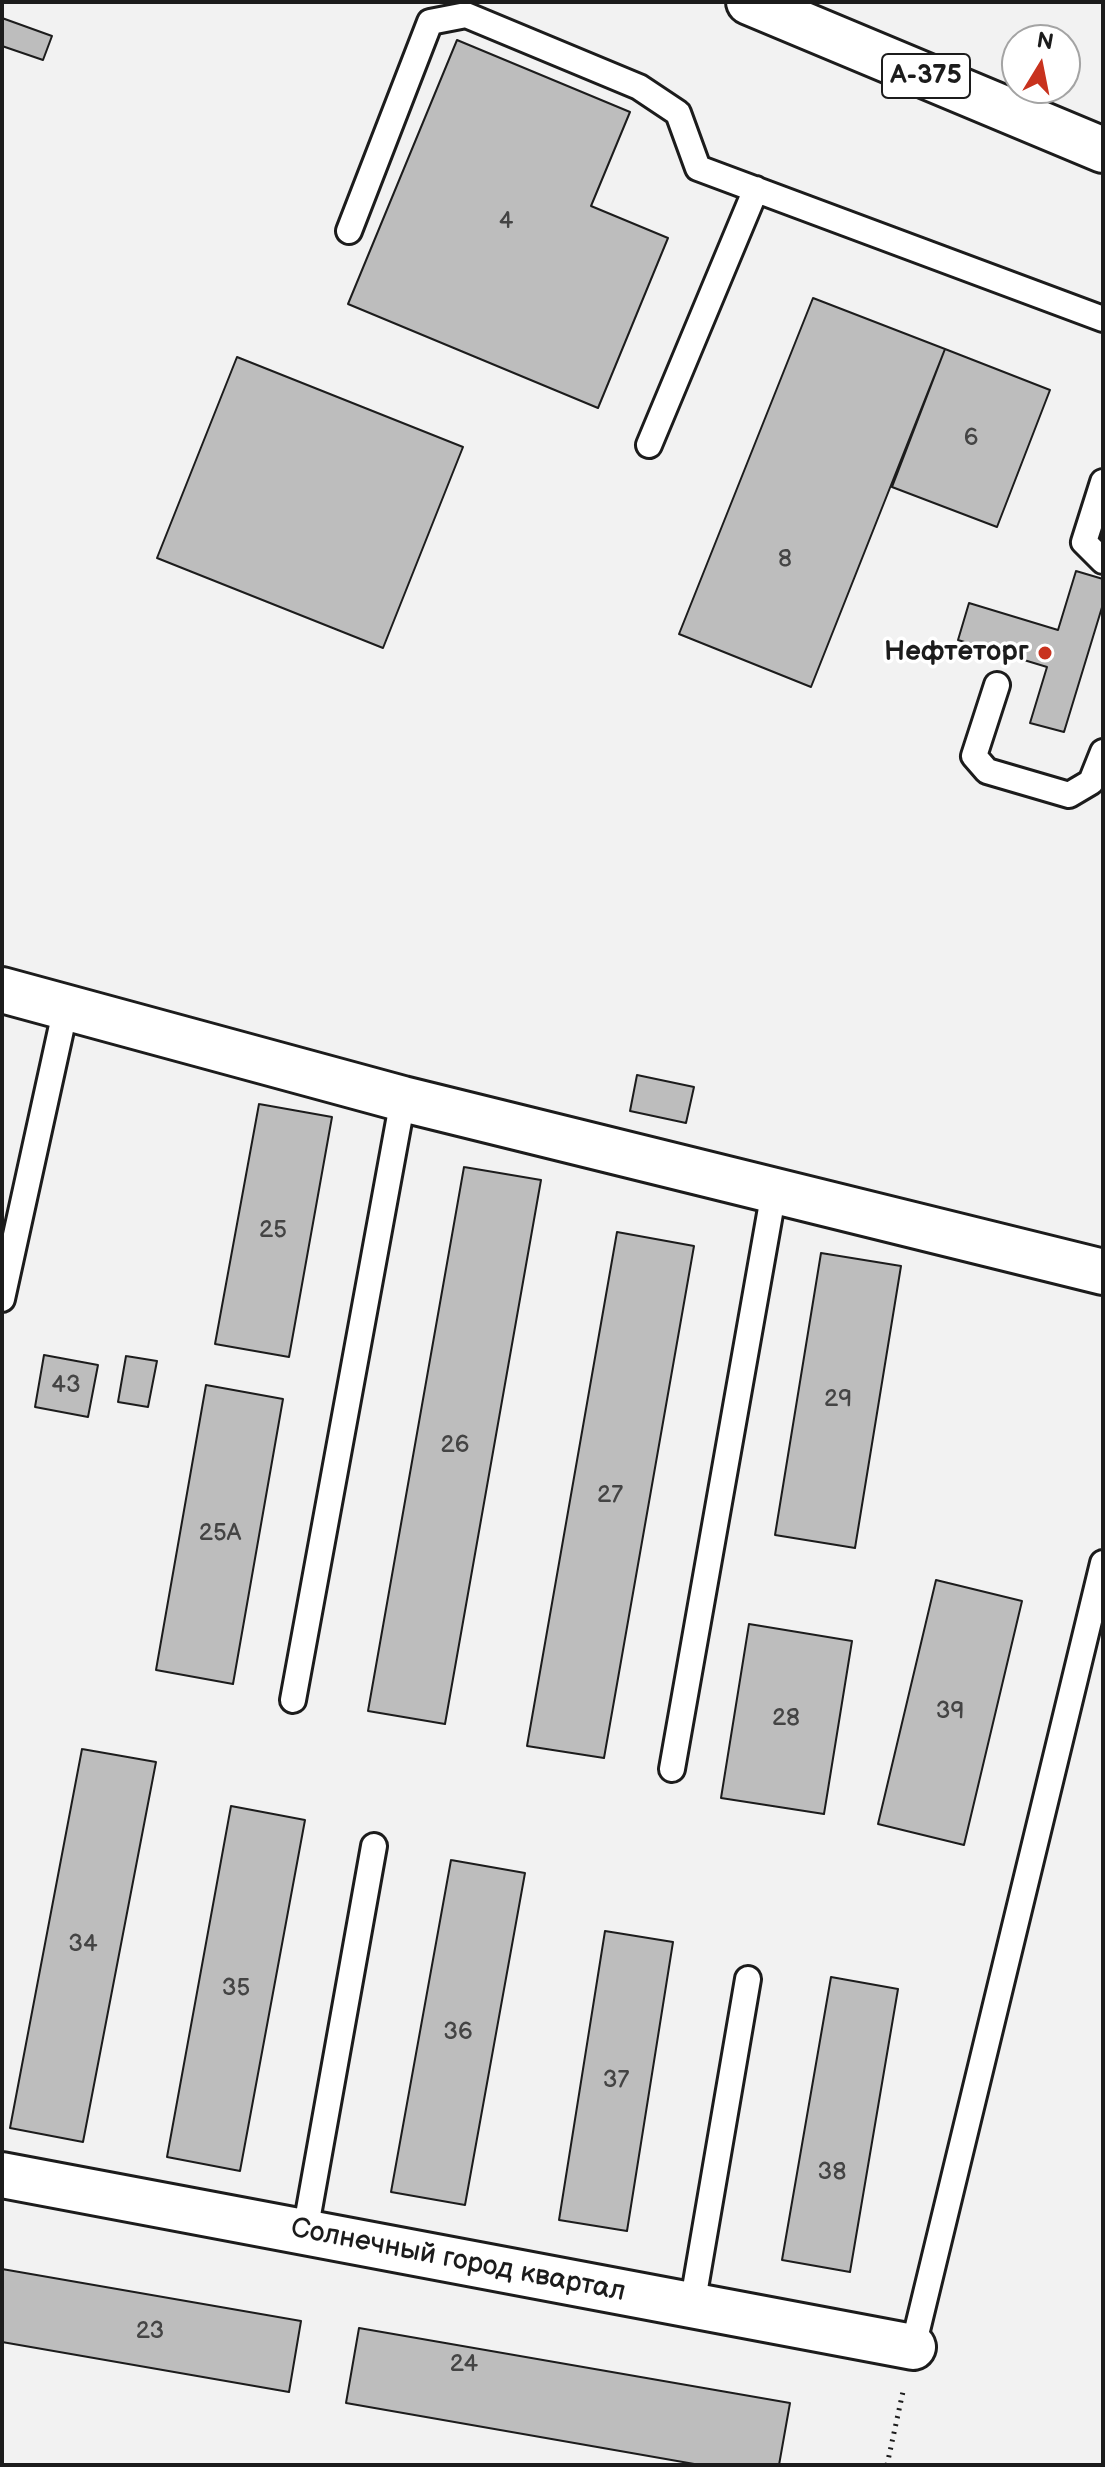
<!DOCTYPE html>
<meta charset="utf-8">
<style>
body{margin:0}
#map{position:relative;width:1105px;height:2467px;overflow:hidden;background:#f2f2f2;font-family:"Balsamiq Sans",sans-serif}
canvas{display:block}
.frame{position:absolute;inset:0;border:4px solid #1c1c1c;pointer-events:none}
.north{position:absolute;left:1001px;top:24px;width:80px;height:80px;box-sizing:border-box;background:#fff;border:2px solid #a4a4a4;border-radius:50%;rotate:10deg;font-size:22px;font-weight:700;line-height:32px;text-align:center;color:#1c1c1c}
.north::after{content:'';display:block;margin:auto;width:28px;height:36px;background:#c8321e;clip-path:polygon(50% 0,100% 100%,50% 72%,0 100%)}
</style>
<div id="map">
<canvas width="1105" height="2467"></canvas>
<div class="frame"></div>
<div class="north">N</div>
</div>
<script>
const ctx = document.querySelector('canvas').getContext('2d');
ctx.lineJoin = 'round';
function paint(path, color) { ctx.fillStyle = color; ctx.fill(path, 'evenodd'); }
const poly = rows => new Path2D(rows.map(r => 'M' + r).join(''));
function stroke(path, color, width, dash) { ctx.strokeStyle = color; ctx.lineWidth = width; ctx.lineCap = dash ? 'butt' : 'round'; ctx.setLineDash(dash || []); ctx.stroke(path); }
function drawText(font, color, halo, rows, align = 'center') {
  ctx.font = font + ' "Balsamiq Sans",sans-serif'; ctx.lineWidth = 7; ctx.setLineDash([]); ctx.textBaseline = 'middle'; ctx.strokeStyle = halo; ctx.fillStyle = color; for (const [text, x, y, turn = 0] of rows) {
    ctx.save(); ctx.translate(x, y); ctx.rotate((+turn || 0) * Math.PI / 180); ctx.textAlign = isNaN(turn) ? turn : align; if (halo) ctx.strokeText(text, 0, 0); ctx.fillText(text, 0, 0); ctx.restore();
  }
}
const building = poly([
 [2,18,52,36,43,60,2,46,2,18],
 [457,40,630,112,591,206,668,238,598,408,348,304,457,40],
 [813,298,945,349,811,687,679,634,813,298],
 [945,349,1050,390,997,527,892,487,945,349],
 [237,357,463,447,383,648,157,558,237,357],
 [1076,571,1103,579,1103,604,1064,732,1030,723,1047,667,958,640,969,603,1058,630,1076,571],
 [637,1075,694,1087,686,1123,630,1111,637,1075],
 [259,1104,332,1117,289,1357,215,1344,259,1104],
 [464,1167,541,1180,445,1724,368,1711,464,1167],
 [617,1232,694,1246,604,1758,527,1746,617,1232],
 [821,1253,901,1266,855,1548,775,1535,821,1253],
 [44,1355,98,1365,88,1417,35,1407,44,1355],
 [126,1356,157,1361,148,1407,118,1402,126,1356],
 [206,1385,283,1399,233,1684,156,1670,206,1385],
 [936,1580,1022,1601,964,1845,878,1824,936,1580],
 [749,1624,852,1641,824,1814,721,1798,749,1624],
 [82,1749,156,1762,83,2142,10,2128,82,1749],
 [231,1806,305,1820,240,2171,167,2157,231,1806],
 [451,1860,525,1873,465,2205,391,2192,451,1860],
 [605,1931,673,1942,627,2231,559,2220,605,1931],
 [831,1977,898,1989,850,2272,782,2260,831,1977],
 [2,2269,301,2321,289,2392,2,2342,2,2269],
 [359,2328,790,2403,779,2465,700,2465,346,2403,359,2328]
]);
paint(building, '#bdbdbd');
stroke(building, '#1c1c1c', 2);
const service = poly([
 [349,231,430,22,466,15,639,87,678,113,698,168,1103,319],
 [649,445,756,189],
 [1103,482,1084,542,1103,561],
 [997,685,974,756,987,771,1069,795,1091,782,1103,752],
 [2,1299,66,1007],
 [293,1700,403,1099],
 [672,1769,774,1191],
 [305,2232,374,1846],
 [692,2306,748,1979],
 [913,2347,1103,1563]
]);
const minor = poly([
 [2,990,403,1099,1103,1272],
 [2,2175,913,2347]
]);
const trunk = poly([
 [749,2,1103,150]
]);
stroke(service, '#1c1c1c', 30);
stroke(minor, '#1c1c1c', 50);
stroke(trunk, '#1c1c1c', 50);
stroke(poly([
 [887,2465,904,2387]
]), '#1c1c1c', 5, [2, 6]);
stroke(service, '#fff', 24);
stroke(minor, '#fff', 44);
stroke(trunk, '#fff', 44);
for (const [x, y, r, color] of [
 [1045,653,8,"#c8321e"]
]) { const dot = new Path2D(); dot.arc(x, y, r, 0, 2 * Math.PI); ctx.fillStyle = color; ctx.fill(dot); stroke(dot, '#fff', 3); }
drawText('24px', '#444', null, [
 ["4",506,222],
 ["6",971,439],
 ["8",785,560],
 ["25",273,1231],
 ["43",66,1386],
 ["29",838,1400],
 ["26",455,1446],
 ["27",610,1496],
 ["25А",220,1534],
 ["39",950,1712],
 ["28",786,1719],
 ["34",83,1945],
 ["35",236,1989],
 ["36",458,2033],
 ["37",616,2081],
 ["38",832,2173],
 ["23",150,2332],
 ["24",464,2365]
]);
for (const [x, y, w] of [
 [926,76,88]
]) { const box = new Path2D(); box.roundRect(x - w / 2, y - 22, w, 44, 6); ctx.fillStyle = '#fff'; ctx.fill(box); stroke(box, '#1c1c1c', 2); }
drawText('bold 26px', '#1c1c1c', null, [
 ["А-375",926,76]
]);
drawText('bold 28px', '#1c1c1c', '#fff', [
 ["Нефтеторг",1029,653]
], 'right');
drawText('28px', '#1c1c1c', '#fff', [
 ["Солнечный город квартал",458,2261,11]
]);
</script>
